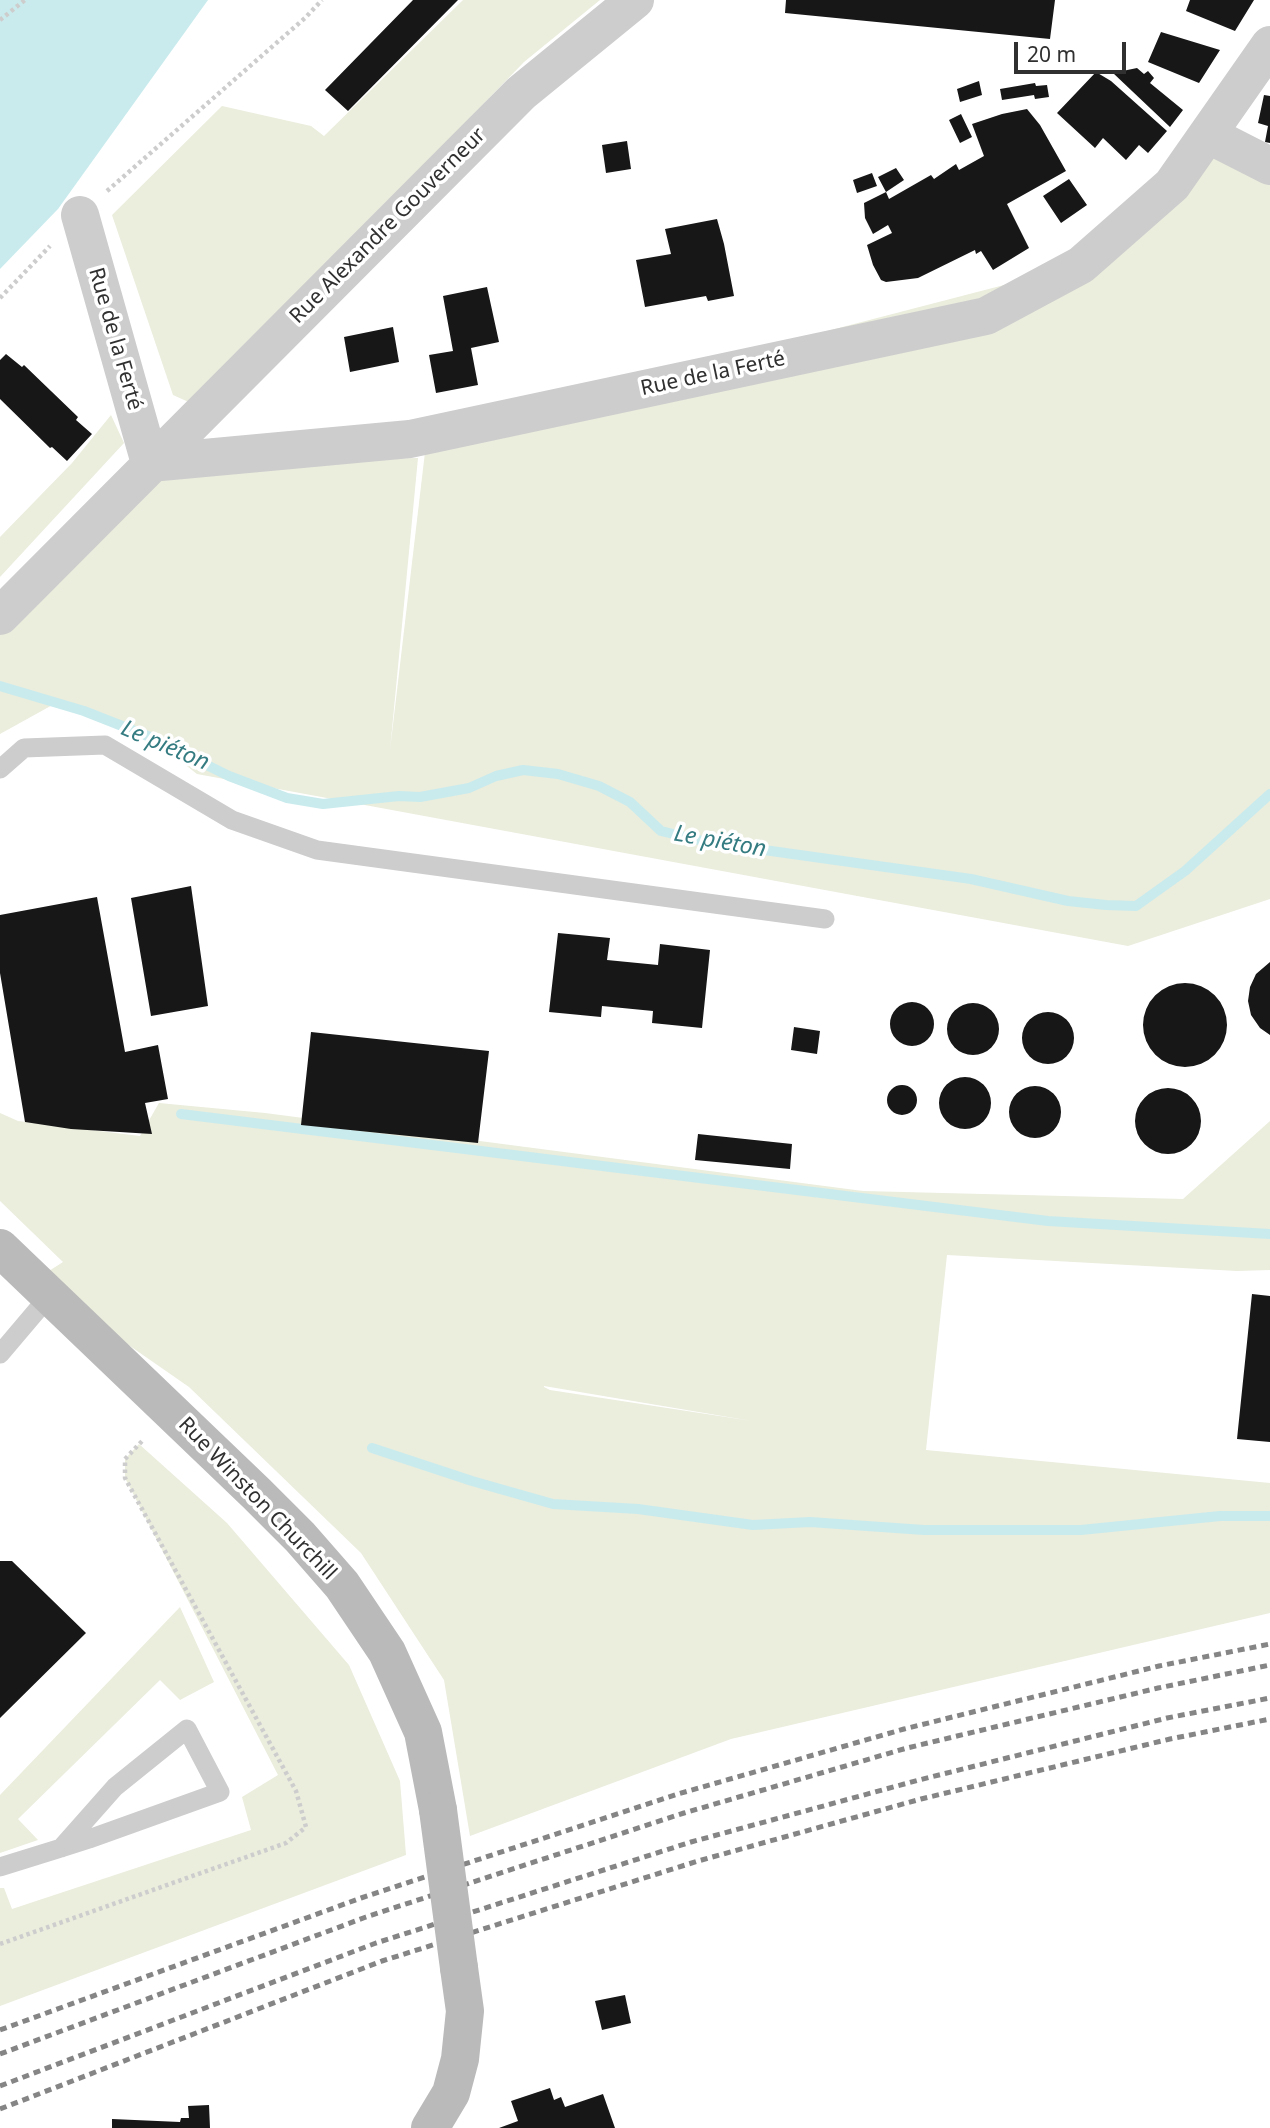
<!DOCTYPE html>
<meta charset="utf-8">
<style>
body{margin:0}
#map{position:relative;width:1270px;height:2128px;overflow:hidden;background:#fff;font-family:"Noto Sans",sans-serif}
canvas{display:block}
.scale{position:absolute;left:1014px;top:42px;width:112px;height:32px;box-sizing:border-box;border:4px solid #303030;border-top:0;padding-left:9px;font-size:21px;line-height:24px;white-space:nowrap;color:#303030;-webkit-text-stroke:5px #fff;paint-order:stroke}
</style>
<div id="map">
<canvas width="1270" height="2128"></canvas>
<div class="scale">20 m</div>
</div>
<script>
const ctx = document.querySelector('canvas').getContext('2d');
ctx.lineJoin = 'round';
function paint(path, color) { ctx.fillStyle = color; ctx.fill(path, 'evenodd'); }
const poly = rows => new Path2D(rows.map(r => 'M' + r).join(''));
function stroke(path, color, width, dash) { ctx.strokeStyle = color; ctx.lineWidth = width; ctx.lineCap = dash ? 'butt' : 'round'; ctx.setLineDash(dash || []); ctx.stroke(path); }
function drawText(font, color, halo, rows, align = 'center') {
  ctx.font = font + ' "Noto Sans",sans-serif'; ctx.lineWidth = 7; ctx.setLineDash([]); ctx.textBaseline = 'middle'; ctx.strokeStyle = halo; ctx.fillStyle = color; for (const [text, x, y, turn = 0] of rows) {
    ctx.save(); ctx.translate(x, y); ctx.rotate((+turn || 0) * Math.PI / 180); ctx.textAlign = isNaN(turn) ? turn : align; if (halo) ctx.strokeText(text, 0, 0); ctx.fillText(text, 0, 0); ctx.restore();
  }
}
paint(poly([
 [463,0,600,0,524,62,193,404,173,395,112,215,222,106,311,126,324,136],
 [1209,135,1270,166,1270,899,1128,946,197,774,150,737,56,703,0,734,0,617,150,463,418,458,390,750,427,435,1081,265],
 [111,415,124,443,0,577,0,537,72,463],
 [159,1103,265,1113,863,1191,1183,1199,1270,1121,1270,1270,1237,1271,947,1255,926,1450,1270,1483,1270,1613,731,1739,470,1836,444,1680,361,1553,189,1387,35,1280,63,1262,0,1201,0,1113,18,1121,140,1136],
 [544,1387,544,1386,752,1421,550,1390],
 [139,1444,227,1523,349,1665,400,1781,406,1855,0,2006,0,1888,4,1888,12,1909,251,1830,242,1797,278,1775,125,1478,125,1459],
 [180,1607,214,1682,180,1700,160,1680,18,1819,38,1840,0,1853,0,1795]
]), '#ebeddd');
paint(poly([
 [0,0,208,0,58,209,0,269]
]), '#c9ebed');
stroke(poly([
 [0,686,84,711,150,737,229,776,287,798,323,804,399,796,420,797,469,788,496,776,523,770,558,774,599,786,630,802,661,831,707,842,971,879,1068,901,1106,905,1136,906,1185,871,1270,794],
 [181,1114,1048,1221,1270,1234],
 [372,1448,472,1481,553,1504,638,1509,753,1525,810,1522,924,1530,1081,1530,1220,1516,1270,1516]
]), '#c9ebed', 10);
paint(poly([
 [413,0,458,0,348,111,325,90],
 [786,0,1055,0,1050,39,785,13],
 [1190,0,1254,0,1235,31,1186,11],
 [1161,32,1220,50,1199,83,1148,62],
 [1137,68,1144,74,1148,71,1154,78,1150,83,1183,110,1170,127,1113,73],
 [1096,72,1111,81,1167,131,1148,153,1139,145,1126,160,1103,138,1095,148,1057,113],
 [979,81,982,95,960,102,957,89],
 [1035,83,1036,86,1047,85,1049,97,1035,99,1034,95,1002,100,1000,89],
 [1264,95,1270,96,1270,143,1265,142,1268,126,1258,123],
 [1027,109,1040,125,1066,171,1007,204,1029,248,993,270,981,251,976,254,975,250,918,278,886,282,881,280,873,265,867,245,892,233,888,225,873,234,865,218,864,203,886,192,889,199,931,175,934,179,956,164,959,170,984,156,972,124,1002,114],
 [961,114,972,137,960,143,949,120],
 [627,141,631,169,606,173,602,145],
 [896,168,904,180,886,192,878,177],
 [872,173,877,186,857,193,853,180],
 [1069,179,1087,205,1061,223,1043,196],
 [717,219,724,244,734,296,708,301,706,296,645,307,636,260,671,254,665,229],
 [487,287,499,342,471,348,478,385,436,393,429,355,453,351,443,296],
 [393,327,399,362,350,372,344,337],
 [6,354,22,367,24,365,78,417,76,420,92,434,67,461,52,447,50,448,0,399,0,360],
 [191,886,208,1006,151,1016,131,898],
 [97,897,125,1052,158,1045,168,1099,145,1103,152,1134,71,1129,25,1122,0,973,0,915],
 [558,933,610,938,607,960,658,965,660,944,710,950,702,1028,652,1023,653,1011,602,1006,601,1017,549,1012],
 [1270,962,1270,1035,1260,1028,1251,1015,1248,1001,1250,987,1256,974],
 '1143 1025a42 42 0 1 1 84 0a42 42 0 1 1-84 0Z',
 '890 1024a22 22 0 1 1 44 0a22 22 0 1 1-44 0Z',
 '947 1029a26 26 0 1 1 52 0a26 26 0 1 1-52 0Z',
 '1022 1038a26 26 0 1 1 52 0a26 26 0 1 1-52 0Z',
 [794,1027,820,1031,817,1054,791,1050],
 [311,1032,489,1051,478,1143,301,1125],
 '939 1103a26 26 0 1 1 52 0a26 26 0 1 1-52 0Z',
 '887 1100a15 15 0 1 1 30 0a15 15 0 1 1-30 0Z',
 '1009 1112a26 26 0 1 1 52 0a26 26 0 1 1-52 0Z',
 '1135 1121a33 33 0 1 1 66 0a33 33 0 1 1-66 0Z',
 [698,1134,792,1144,790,1169,695,1160],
 [1252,1294,1270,1296,1270,1442,1237,1439],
 [0,1561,12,1561,86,1633,0,1718],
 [625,1995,631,2023,602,2030,595,2001],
 [550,2088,554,2100,561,2097,565,2107,603,2094,615,2128,499,2128,518,2121,511,2101],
 [209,2105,210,2128,112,2128,112,2119,180,2122,181,2118,189,2118,188,2106]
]), '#171717');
stroke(poly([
 [0,20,25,0],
 [107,191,305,18,322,0],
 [0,298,50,246],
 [0,1944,286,1843,306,1827,296,1791,125,1478,125,1459,144,1439]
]), '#cdcdcd', 4.5, [3.5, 3.5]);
stroke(poly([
 [0,769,24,748,105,745,232,820,317,850,825,919],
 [0,1354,50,1295],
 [0,1867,61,1848,89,1839,220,1792,187,1729,115,1787,61,1848]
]), '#cdcdcd', 19);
stroke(poly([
 [1209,135,1270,166],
 [80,215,150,463],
 [150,463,410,439,986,316,1081,265,1172,185,1270,45],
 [0,616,521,93,635,0]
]), '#cdcdcd', 38);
stroke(poly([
 [0,1248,257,1494,300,1537,342,1585,387,1652,423,1732,438,1810],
 [430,2128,451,2093,460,2059,465,2011,459,1968]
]), '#bababa', 38);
stroke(poly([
 [0,2030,361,1898,678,1794,904,1729,1159,1666,1270,1644],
 [0,2054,366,1917,684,1813,907,1748,1158,1688,1270,1665],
 [0,2086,376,1943,691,1842,919,1780,1167,1718,1270,1698],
 [0,2109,382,1961,698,1861,921,1799,1170,1739,1270,1719]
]), '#858585', 5, [7, 5]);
stroke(poly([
 [438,1810,459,1968]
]), '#bababa', 38);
drawText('21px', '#303030', '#fff', [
 ["Rue Alexandre Gouverneur",388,226,-45],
 ["Rue de la Ferté",115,339,74],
 ["Rue de la Ferté",713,374,-12],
 ["Rue Winston Churchill",257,1499,46]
]);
drawText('italic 23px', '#347c81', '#fff', [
 ["Le piéton",165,746,23],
 ["Le piéton",720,842,10]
]);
</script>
